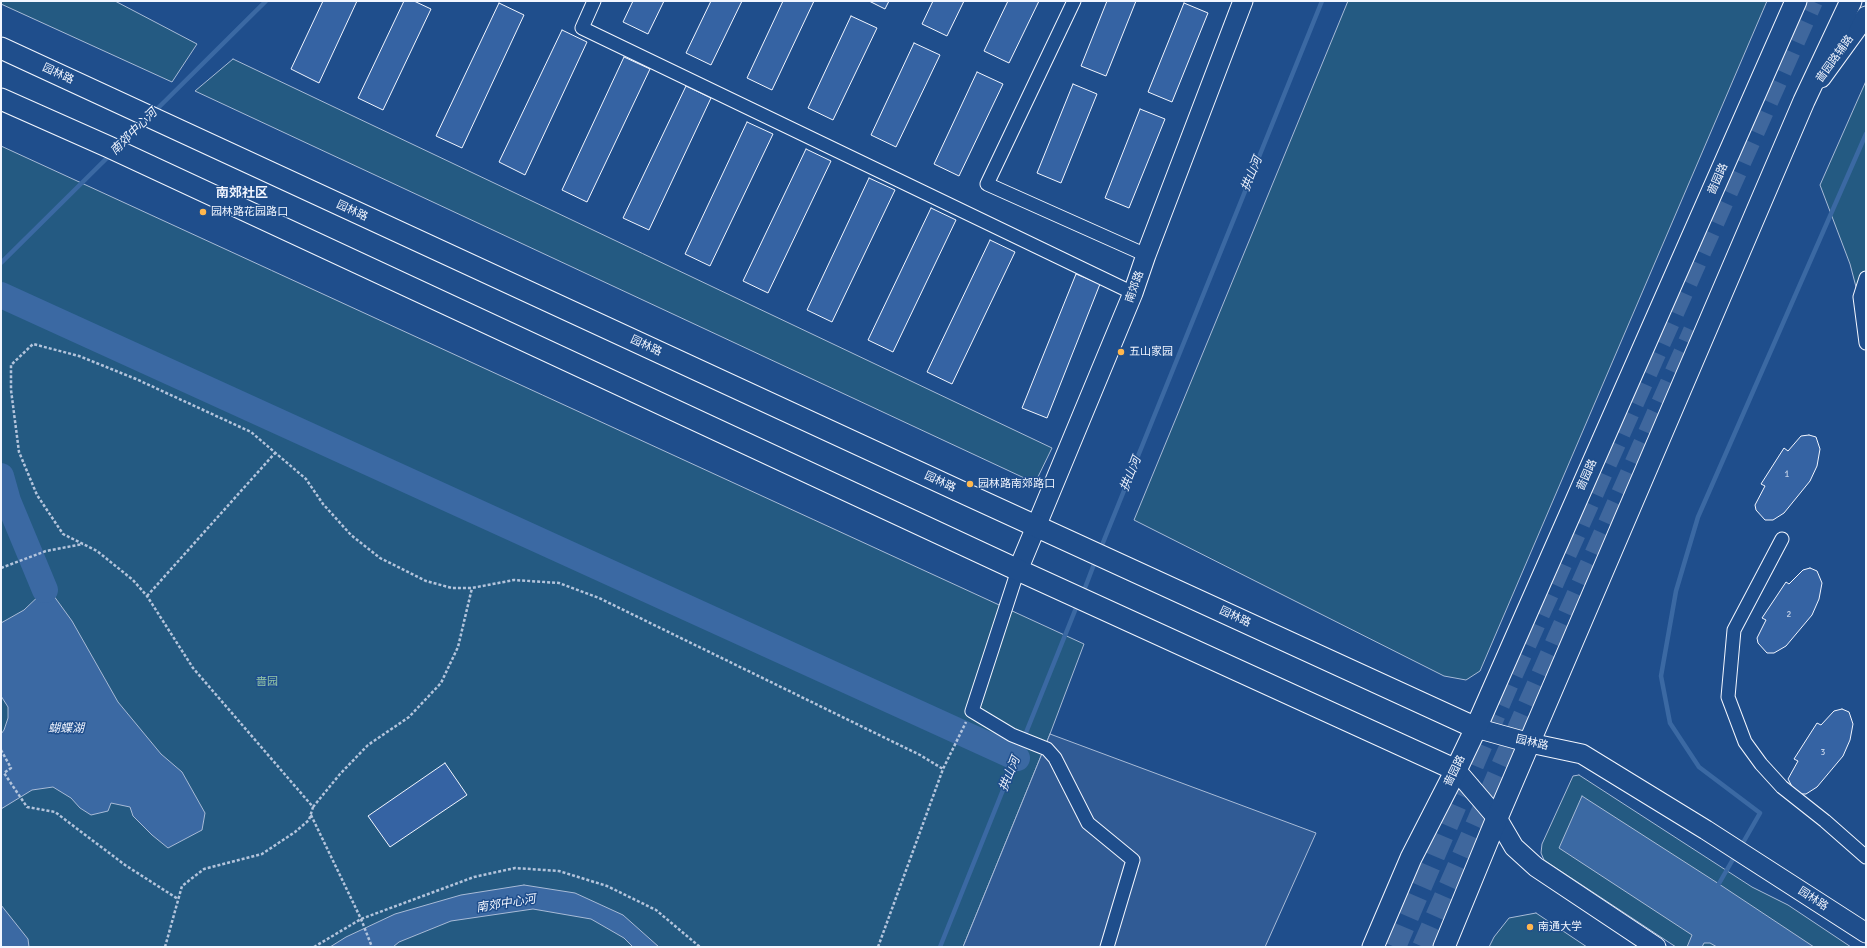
<!DOCTYPE html>
<meta charset="utf-8">
<style>
body{margin:0}
#map{position:relative;width:1867px;height:948px;overflow:hidden;background:#1f4e8c;font-family:Signika,sans-serif}
canvas{display:block}
.frame{position:absolute;inset:0;border:2px solid #f2f6ff;pointer-events:none}
</style>
<div id="map">
<canvas width="1867" height="948"></canvas>
<div class="frame"></div>
</div>
<script>
const ctx = document.querySelector('canvas').getContext('2d');
ctx.lineJoin = 'round';
function paint(path, color) { ctx.fillStyle = color; ctx.fill(path, 'evenodd'); }
const poly = rows => new Path2D(rows.map(r => 'M' + r).join(''));
function stroke(path, color, width, dash) { ctx.strokeStyle = color; ctx.lineWidth = width; ctx.lineCap = dash ? 'butt' : 'round'; ctx.setLineDash(dash || []); ctx.stroke(path); }
function drawText(font, color, halo, rows, align = 'center') {
  ctx.font = font + ' Signika,"Noto Sans SC",sans-serif'; ctx.lineWidth = 3; ctx.setLineDash([]); ctx.textBaseline = 'middle'; ctx.strokeStyle = halo; ctx.fillStyle = color; for (const [text, x, y, turn = 0] of rows) {
    ctx.save(); ctx.translate(x, y); ctx.rotate((+turn || 0) * Math.PI / 180); ctx.textAlign = isNaN(turn) ? turn : align; if (halo) ctx.strokeText(text, 0, 0); ctx.fillText(text, 0, 0); ctx.restore();
  }
}
const green = poly([
 [1,1,115,1,197,44,172,82,1,4,1,1],
 [1348,1,1767,1,1480,671,1466,680,1444,676,1134,520,1348,1],
 [233,59,1052,448,1035,483,195,91,233,59],
 [1866,81,1866,325,1850,264,1820,185,1866,81],
 [1,146,1084,644,1050,734,963,947,1,947,1,146],
 [1579,775,1752,887,1788,905,1851,947,1676,947,1544,860,1541,853,1542,844,1573,776,1579,775],
 [1536,913,1587,947,1489,947,1494,937,1509,918,1536,913]
]);
paint(green, '#245a82');
stroke(green, '#a8bbd7', 1);
const parking = poly([
 [1050,734,1316,833,1265,947,963,947,1050,734]
]);
paint(parking, '#305b95');
stroke(parking, '#a8bbd7', 1);
const water = poly([
 [45,590,51,592,72,621,118,702,161,754,182,772,205,813,202,830,168,848,152,835,133,816,130,807,111,803,108,811,91,815,80,808,71,798,53,787,32,790,1,809,1,734,4,730,8,718,8,707,1,696,1,623,24,610,45,590],
 [1582,796,1719,884,1814,947,1717,947,1710,943,1704,943,1702,947,1687,947,1692,935,1559,848,1582,796],
 [524,885,575,893,623,915,659,947,633,947,624,938,591,919,533,909,451,921,399,942,393,947,330,947,346,937,395,914,461,895,524,885],
 [1,905,28,939,29,947,1,947,1,905]
]);
paint(water, '#3b69a3');
stroke(water, '#a8bbd7', 1);
stroke(poly([
 [153,113,266,1],
 [119,146,145,121],
 [1,263,111,154],
 [1100,550,1322,1],
 [1083,593,1096,559],
 [1740,848,1760,813,1699,767,1670,723,1661,676,1676,591,1698,517,1866,134],
 [1717,887,1736,854],
 [940,947,1078,603]
]), '#3b69a3', 4.5);
stroke(poly([
 [1,295,1017,758],
 [1,476,8,501,45,590]
]), '#3b69a3', 26);
const building = poly([
 [323,1,357,1,319,83,291,69,323,1],
 [404,1,414,1,431,9,383,110,358,98,404,1],
 [633,1,664,1,648,34,623,22,633,1],
 [711,1,742,1,711,65,686,53,711,1],
 [783,1,814,1,772,90,747,78,783,1],
 [869,1,889,1,885,9,869,1],
 [933,1,964,1,947,36,922,24,933,1],
 [1008,1,1039,1,1009,63,984,51,1008,1],
 [1107,1,1136,1,1106,76,1081,66,1107,1],
 [499,3,524,15,462,148,436,136,499,3],
 [1184,3,1208,13,1172,102,1148,92,1184,3],
 [851,16,877,28,833,120,808,108,851,16],
 [562,30,587,42,525,175,499,162,562,30],
 [914,43,940,55,896,147,871,135,914,43],
 [624,57,650,69,587,202,562,190,624,57],
 [977,72,1003,84,959,176,934,164,977,72],
 [1073,84,1097,94,1061,183,1037,173,1073,84],
 [686,86,711,98,649,230,623,218,686,86],
 [1140,109,1165,119,1129,208,1105,198,1140,109],
 [747,122,773,134,710,266,685,254,747,122],
 [806,149,831,161,768,293,743,281,806,149],
 [869,178,895,190,832,322,807,310,869,178],
 [931,208,956,220,893,352,868,340,931,208],
 [990,240,1015,252,952,384,927,372,990,240],
 [1076,274,1100,284,1047,418,1022,408,1076,274],
 [1809,435,1816,437,1820,449,1817,466,1810,481,1784,513,1773,520,1765,520,1756,510,1755,505,1765,486,1761,484,1784,448,1788,451,1801,436,1809,435],
 [1810,568,1817,571,1822,583,1819,599,1812,615,1786,646,1774,653,1767,653,1758,643,1757,638,1766,620,1762,618,1786,582,1789,584,1803,570,1810,568],
 [1842,709,1849,712,1853,724,1850,740,1843,756,1817,787,1806,794,1798,794,1794,790,1788,779,1798,761,1794,759,1817,723,1821,725,1834,711,1842,709],
 [445,763,467,795,390,847,368,816,445,763]
]);
paint(building, '#3563a3');
stroke(building, '#f2f6ff', 1);
stroke(poly([
 [1395,947,1506,688,1812,1],
 [1423,947,1529,704,1694,331]
]), '#3f679d', 22, [22, 11]);
const street = poly([
 [594,1,582,28,1133,293],
 [1074,1,987,184,1146,255],
 [1866,278,1860,297,1866,343],
 [1782,539,1734,630,1728,697,1745,742,1761,764,1782,787,1825,821,1866,857],
 [1018,570,972,711,1012,735,1047,749,1055,758,1088,823,1133,860,1107,947]
]);
const secondary = poly([
 [1821,78,1866,16],
 [1018,570,1133,293,1146,255,1243,1],
 [1476,728,1530,743,1582,754,1706,830,1866,933],
 [1456,770,1497,818,1514,847,1536,867,1656,947]
]);
const primary = poly([
 [1,48,968,495,1476,728],
 [1,99,109,147,1018,570,1456,770],
 [1373,947,1411,858,1456,770,1476,728,1796,1],
 [1444,947,1497,818,1804,101,1851,1]
]);
stroke(street, '#f2f6ff', 15);
stroke(secondary, '#f2f6ff', 21);
stroke(primary, '#f2f6ff', 23);
stroke(poly([
 [1,568,46,551,83,544],
 [147,596,275,453],
 [1,750,11,768,4,773,27,807,55,812,125,865,178,899],
 [313,807,340,774,368,745,409,717,441,683,458,647,472,588],
 [311,815,361,919,372,947],
 [165,947,182,886,204,869,262,854,295,832,309,820,313,807,193,668,147,596,133,580,97,551,63,534,37,495,19,452,11,390,11,365,33,344,79,356,136,379,251,432,306,479,323,504,351,535,380,558,426,581,452,588,472,588,514,580,559,583,599,598,920,755,943,769],
 [314,947,361,919,474,877,515,868,559,871,607,886,656,910,700,947],
 [878,947,943,769,966,722]
]), '#b3c4dc', 2.5, [3, 2]);
stroke(street, '#1f4e8c', 13);
stroke(secondary, '#1f4e8c', 19);
stroke(primary, '#1f4e8c', 21);
for (const [x, y, r, color] of [
 [203,212,4,"#ffb74d"],
 [1121,352,4,"#ffb74d"],
 [970,484,4,"#ffb74d"],
 [1530,927,4,"#ffb74d"]
]) { const dot = new Path2D(); dot.arc(x, y, r, 0, 2 * Math.PI); ctx.fillStyle = color; ctx.fill(dot); stroke(dot, '#1f4e8c', 1.5); }
drawText('9px', '#c3d1e8', null, [
 ["1",1787,475],
 ["2",1789,615],
 ["3",1823,753]
]);
drawText('11px', '#f2f6ff', '#1f4e8c', [
 ["啬园路辅路",1835,59,-54],
 ["园林路",58,74,25],
 ["啬园路",1718,179,-66],
 ["园林路",352,211,25],
 ["南郊路",1135,287,-70],
 ["园林路",646,346,25],
 ["啬园路",1587,475,-66],
 ["园林路",940,482,25],
 ["园林路",1235,617,25],
 ["园林路",1532,743,13],
 ["啬园路",1455,771,-64],
 ["园林路",1813,899,33]
]);
drawText('11px', '#f2f6ff', '#1f4e8c', [
 ["园林路花园路口",211,212],
 ["五山家园",1129,352],
 ["园林路南郊路口",978,484],
 ["南通大学",1538,927]
], 'left');
drawText('11px', '#97c8a6', '#1f4e8c', [
 ["啬园",267,682]
]);
drawText('italic 12px', '#f2f6ff', '#1f4e8c', [
 ["南郊中心河",134,132,-45],
 ["拱山河",1252,174,-68],
 ["拱山河",1131,474,-68],
 ["蝴蝶湖",66,729],
 ["拱山河",1010,774,-68],
 ["南郊中心河",506,904,-9]
]);
drawText('bold 13px', '#f2f6ff', '#1f4e8c', [
 ["南郊社区",242,194]
]);
</script>
